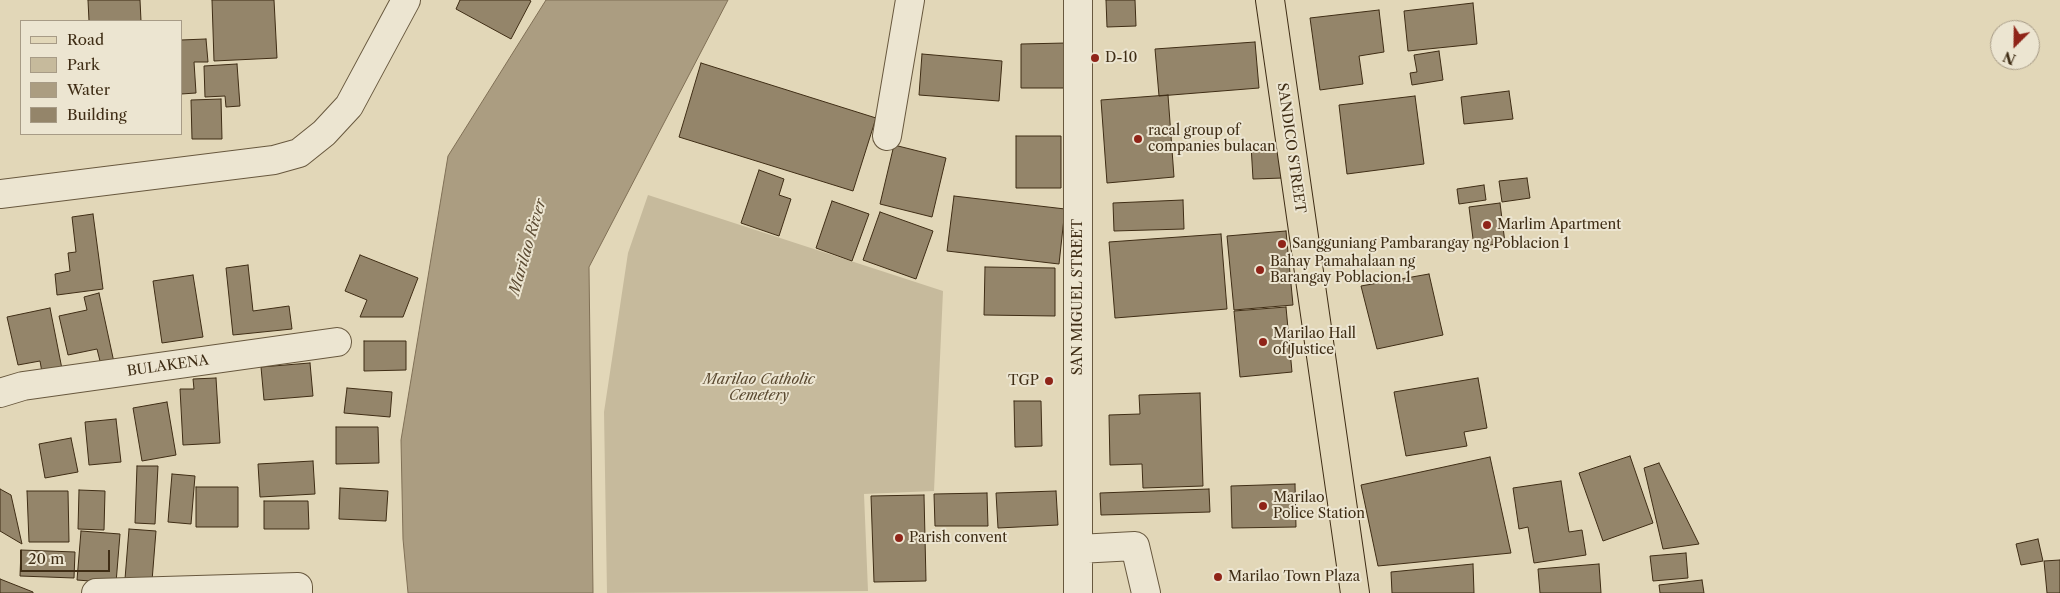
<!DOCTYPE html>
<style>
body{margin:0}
#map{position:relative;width:2060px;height:593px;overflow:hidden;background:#e2d7b8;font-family:"Libre Caslon Text",serif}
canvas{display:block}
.legend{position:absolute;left:20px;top:20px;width:162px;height:115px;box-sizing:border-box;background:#ece5d1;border:1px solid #a79b86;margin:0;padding:6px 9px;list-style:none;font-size:15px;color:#3f2d15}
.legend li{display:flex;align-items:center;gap:10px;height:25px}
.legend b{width:25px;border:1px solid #a79b86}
.north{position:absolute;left:1990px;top:20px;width:50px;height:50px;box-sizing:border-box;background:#ece5d1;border:1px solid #a79b86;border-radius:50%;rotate:203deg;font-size:14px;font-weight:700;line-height:20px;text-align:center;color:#3f2d15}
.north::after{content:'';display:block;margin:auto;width:18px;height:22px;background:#8f2418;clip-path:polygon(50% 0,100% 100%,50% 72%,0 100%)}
.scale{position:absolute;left:20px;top:550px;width:90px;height:22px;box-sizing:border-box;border:2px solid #3f2d15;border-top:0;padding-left:6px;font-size:15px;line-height:18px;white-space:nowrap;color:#3f2d15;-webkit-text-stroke:4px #ece5d1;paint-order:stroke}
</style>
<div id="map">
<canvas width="2060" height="593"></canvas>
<ul class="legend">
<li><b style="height:6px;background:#e2d7b8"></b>Road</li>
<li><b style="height:14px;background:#c6ba9c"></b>Park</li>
<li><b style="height:14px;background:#ab9d81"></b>Water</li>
<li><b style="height:14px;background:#94856a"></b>Building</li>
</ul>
<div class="north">N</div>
<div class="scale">20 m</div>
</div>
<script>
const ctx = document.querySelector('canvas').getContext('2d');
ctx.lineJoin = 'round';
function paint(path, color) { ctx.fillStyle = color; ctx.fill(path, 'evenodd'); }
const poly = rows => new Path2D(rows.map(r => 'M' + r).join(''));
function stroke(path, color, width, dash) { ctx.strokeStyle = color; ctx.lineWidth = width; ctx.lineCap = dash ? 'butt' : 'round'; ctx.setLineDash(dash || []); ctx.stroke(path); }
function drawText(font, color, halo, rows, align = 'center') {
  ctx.font = font + ' "Libre Caslon Text",serif'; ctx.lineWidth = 4; ctx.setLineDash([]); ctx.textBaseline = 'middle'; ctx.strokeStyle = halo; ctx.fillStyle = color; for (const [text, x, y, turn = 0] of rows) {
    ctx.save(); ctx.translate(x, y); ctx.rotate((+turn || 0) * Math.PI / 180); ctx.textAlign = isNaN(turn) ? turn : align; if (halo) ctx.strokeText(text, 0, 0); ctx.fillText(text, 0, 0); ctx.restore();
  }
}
paint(poly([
 [648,195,943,291,934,491,864,494,868,591,607,593,604,412,628,253]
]), '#c6ba9c');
const water = poly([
 [546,0,728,0,589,267,593,593,408,593,403,539,401,440,448,156,546,0]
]);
paint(water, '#ab9d81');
stroke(water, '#807056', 1);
const building = poly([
 [88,0,140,0,141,21,89,21,88,0],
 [212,0,274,0,277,58,214,61,212,0],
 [460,0,529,0,531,1,511,39,456,9,460,0],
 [1106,0,1135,0,1136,26,1107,27,1106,0],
 [1473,3,1477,44,1408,51,1404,11,1473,3],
 [1379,10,1384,52,1359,56,1363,84,1320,90,1310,18,1379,10],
 [206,39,208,62,194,62,196,93,181,94,181,40,206,39],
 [1255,42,1259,88,1159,96,1155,49,1255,42],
 [1066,43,1067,88,1021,88,1021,44,1066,43],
 [1439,51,1443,80,1412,85,1410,73,1417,72,1414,55,1439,51],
 [922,54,1002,61,999,101,919,95,922,54],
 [701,63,876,118,853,191,679,137,701,63],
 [237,64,240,106,226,107,225,96,205,97,204,66,237,64],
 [1509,91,1513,119,1464,124,1461,97,1509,91],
 [1168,95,1174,177,1107,183,1101,100,1168,95],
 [1415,96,1424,164,1347,174,1339,105,1415,96],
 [221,99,222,139,192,139,191,100,221,99],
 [1016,136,1061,136,1061,188,1016,188,1016,136],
 [894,145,946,158,932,217,880,204,894,145],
 [1251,145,1278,145,1283,178,1253,179,1251,145],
 [759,170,784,179,779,195,791,199,779,236,741,223,759,170],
 [1527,178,1530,198,1502,202,1499,181,1527,178],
 [1484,185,1486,200,1459,204,1457,189,1484,185],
 [954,196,1065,209,1059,264,947,251,954,196],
 [1183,200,1184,229,1114,231,1113,203,1183,200],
 [832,201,869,214,852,261,816,248,832,201],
 [1500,203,1505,243,1474,247,1469,207,1500,203],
 [880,212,933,231,916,279,863,260,880,212],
 [93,214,103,289,57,295,55,274,70,271,68,253,76,252,72,217,93,214],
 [1286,231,1293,305,1234,310,1227,236,1286,231],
 [1221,234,1227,309,1115,318,1109,242,1221,234],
 [360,255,418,278,403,317,360,317,367,300,345,291,360,255],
 [248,265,253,311,289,306,292,329,233,335,226,268,248,265],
 [985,267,1055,268,1055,316,984,315,985,267],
 [1429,274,1443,335,1377,349,1361,286,1429,274],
 [193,275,203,337,162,343,153,281,193,275],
 [99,293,115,367,102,369,97,349,68,355,59,316,87,310,84,297,99,293],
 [1286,307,1292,372,1240,377,1234,311,1286,307],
 [50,308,63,374,43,378,40,361,18,365,7,317,50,308],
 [364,341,406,341,406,370,364,371,364,341],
 [310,363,313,396,264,400,261,367,310,363],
 [216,378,220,443,183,445,180,389,194,389,193,379,216,378],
 [1478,378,1487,428,1464,432,1467,446,1406,456,1394,392,1478,378],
 [347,388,392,392,390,417,344,413,347,388],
 [1200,393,1203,486,1143,488,1142,464,1110,465,1109,415,1140,414,1139,395,1200,393],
 [1014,401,1041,401,1042,446,1015,447,1014,401],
 [167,402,176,455,142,461,133,408,167,402],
 [116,419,121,462,89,465,85,422,116,419],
 [336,427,378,427,379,463,336,464,336,427],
 [71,438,78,472,45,478,39,444,71,438],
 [1630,456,1653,523,1603,541,1579,473,1630,456],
 [1490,457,1511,553,1378,566,1361,485,1490,457],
 [313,461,315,494,260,497,258,464,313,461],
 [1659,463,1699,544,1663,549,1644,468,1659,463],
 [137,466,158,466,155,524,135,523,137,466],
 [172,474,195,476,191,524,168,522,172,474],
 [1561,481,1569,532,1582,530,1586,555,1534,563,1528,527,1519,529,1513,488,1561,481],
 [1295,484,1296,527,1232,528,1231,486,1295,484],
 [196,487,238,487,238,527,196,527,196,487],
 [340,488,388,491,386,521,339,519,340,488],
 [0,489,11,495,22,544,0,531,0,489],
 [1209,489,1210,512,1101,515,1100,493,1209,489],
 [79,490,105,491,104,530,78,529,79,490],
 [27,491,68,491,69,542,29,542,27,491],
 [1056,491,1058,525,998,528,996,493,1056,491],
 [987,493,988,526,935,526,934,494,987,493],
 [924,495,926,581,874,582,871,496,924,495],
 [264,501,308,501,309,529,264,529,264,501],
 [129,529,156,531,152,581,125,579,129,529],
 [81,531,120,534,116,583,77,580,81,531],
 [2038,539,2043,561,2021,565,2016,544,2038,539],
 [21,550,75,552,74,578,20,576,21,550],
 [1686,553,1688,578,1653,581,1650,556,1686,553],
 [2060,560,2060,593,2047,593,2044,561,2060,560],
 [1473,564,1474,593,1392,593,1391,572,1473,564],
 [1599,564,1601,593,1540,593,1538,569,1599,564],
 [0,579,33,592,33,593,0,593,0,579],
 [1702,580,1704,593,1660,593,1659,585,1702,580]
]);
paint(building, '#94856a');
stroke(building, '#3f2d15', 1);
const minor = poly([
 [1078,0,1078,593],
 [887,136,910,0],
 [0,194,274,160,299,153,324,133,349,106,406,0],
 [0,393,23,386,337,342],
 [1078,549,1135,546,1146,593],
 [96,593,298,587,298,593]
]);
const major = poly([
 [1270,0,1355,593]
]);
stroke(minor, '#68583e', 30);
stroke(major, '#3f2d15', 30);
stroke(minor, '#ece5d1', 28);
stroke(major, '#e2d7b8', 28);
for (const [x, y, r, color] of [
 [1095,58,5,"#8f2418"],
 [1138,139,5,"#8f2418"],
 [1487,225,5,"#8f2418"],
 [1282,244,5,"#8f2418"],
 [1260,270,5,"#8f2418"],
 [1263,342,5,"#8f2418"],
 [1049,381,5,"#8f2418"],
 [1263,506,5,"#8f2418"],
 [899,538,5,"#8f2418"],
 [1218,577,5,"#8f2418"]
]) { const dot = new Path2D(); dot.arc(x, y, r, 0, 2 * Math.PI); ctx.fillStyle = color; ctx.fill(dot); stroke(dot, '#ece5d1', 2); }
drawText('14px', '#3f2d15', '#ece5d1', [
 ["D-10",1105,58],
 ["racal group of",1148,131],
 ["companies bulacan",1148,147],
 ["Marlim Apartment",1497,225],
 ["Sangguniang Pambarangay ng Poblacion 1",1292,244],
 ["Bahay Pamahalaan ng",1270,262],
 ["Barangay Poblacion 1",1270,278],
 ["Marilao Hall",1273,334],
 ["of Justice",1273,350],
 ["TGP",1039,381,"right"],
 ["Marilao",1273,498],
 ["Police Station",1273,514],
 ["Parish convent",909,538],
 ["Marilao Town Plaza",1228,577]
], 'left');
drawText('14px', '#3f2d15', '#ece5d1', [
 ["SANDICO STREET",1291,148,82],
 ["SAN MIGUEL STREET",1078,297,-90],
 ["BULAKENA",168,366,-8]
]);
drawText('italic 14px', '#5a4930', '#ece5d1', [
 ["Marilao Catholic",759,380],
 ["Cemetery",759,396]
]);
drawText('italic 15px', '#5a4930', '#ece5d1', [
 ["Marilao River",528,247,-74]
]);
</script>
